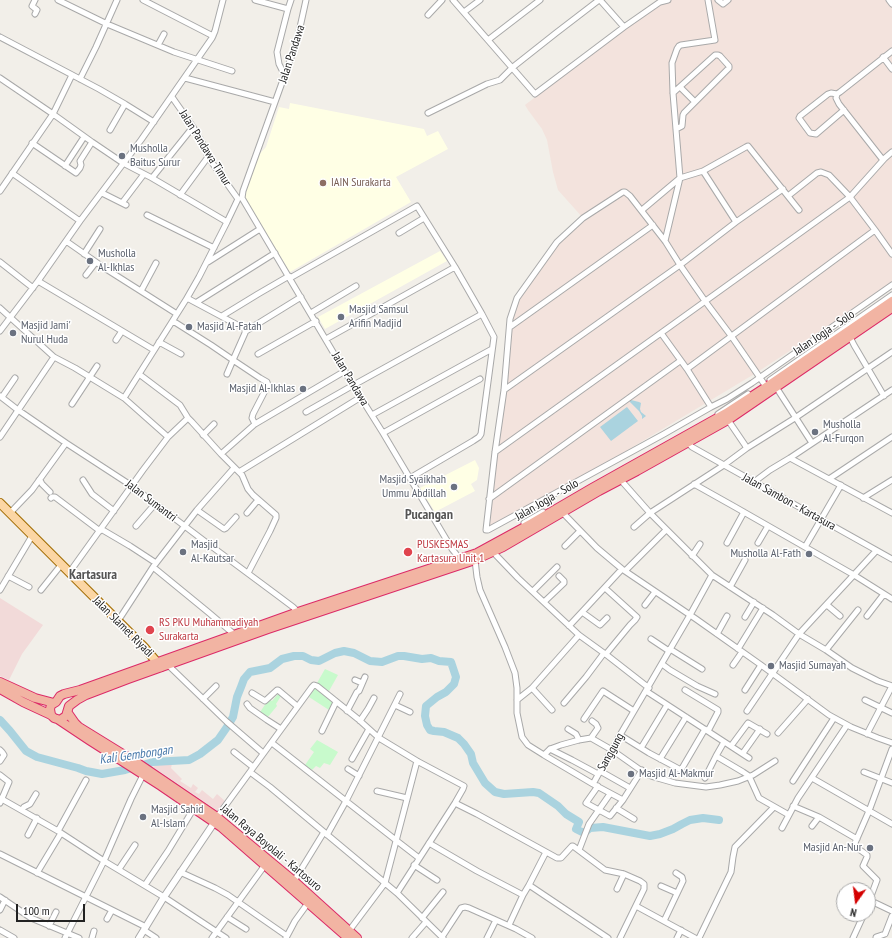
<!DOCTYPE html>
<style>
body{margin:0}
#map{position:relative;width:892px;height:938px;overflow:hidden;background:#f2efe9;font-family:"PT Sans Narrow",sans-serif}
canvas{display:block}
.north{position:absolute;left:836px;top:882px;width:40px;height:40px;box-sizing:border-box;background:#fff;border:1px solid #a7a7a7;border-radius:50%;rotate:194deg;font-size:11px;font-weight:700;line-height:16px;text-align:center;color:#222}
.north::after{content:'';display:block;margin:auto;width:14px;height:18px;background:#d40000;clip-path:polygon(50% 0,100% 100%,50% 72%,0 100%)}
.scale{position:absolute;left:16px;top:904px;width:69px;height:18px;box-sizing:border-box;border:2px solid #222;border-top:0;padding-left:5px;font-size:12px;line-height:14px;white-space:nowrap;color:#222;-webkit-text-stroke:3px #fff;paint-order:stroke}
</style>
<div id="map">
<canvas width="892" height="938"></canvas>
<div class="north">N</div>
<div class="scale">100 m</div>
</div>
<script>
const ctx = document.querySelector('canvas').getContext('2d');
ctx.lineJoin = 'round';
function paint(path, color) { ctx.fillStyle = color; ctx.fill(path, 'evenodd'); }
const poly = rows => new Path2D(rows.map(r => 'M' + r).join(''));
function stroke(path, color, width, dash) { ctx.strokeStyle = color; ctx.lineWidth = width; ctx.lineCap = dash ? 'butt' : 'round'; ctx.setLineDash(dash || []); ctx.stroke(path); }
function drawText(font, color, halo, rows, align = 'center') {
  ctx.font = font + ' "PT Sans Narrow",sans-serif'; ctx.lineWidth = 3; ctx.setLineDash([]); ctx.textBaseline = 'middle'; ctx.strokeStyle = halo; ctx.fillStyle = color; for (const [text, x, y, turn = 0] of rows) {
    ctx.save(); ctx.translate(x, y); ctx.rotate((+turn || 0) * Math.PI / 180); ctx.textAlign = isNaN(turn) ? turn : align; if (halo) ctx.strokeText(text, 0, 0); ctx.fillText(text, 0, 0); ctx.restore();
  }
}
paint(poly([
 [0,598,43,625,22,654,9,680,0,676],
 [160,763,172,764,171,768,182,779,180,781,191,788,193,784,198,788,195,792,199,794,202,790,213,799,217,794,225,801,218,811,153,767]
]), '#f2dad9');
paint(poly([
 [290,103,424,129,427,136,438,131,448,149,396,177,411,202,290,272,245,198,244,188,255,159,266,147,279,107,289,109],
 [440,251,447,261,325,329,318,317],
 [475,460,479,468,477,480,471,484,475,491,435,512,420,488]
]), '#ffffe5');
paint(poly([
 [668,0,892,0,892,284,756,373,621,454,488,530,509,333,517,298,553,243,583,218,558,190,553,172,547,140,542,129,528,110,525,105,660,2]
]), '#f3e3dd');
paint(poly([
 [325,669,338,675,329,691,317,683],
 [315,688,334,702,329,710,309,697],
 [278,694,281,696,276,704,277,706,267,718,260,712,269,699,272,701],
 [317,740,338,752,330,765,324,763,320,768,316,766,312,770,305,765,314,752,310,749]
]), '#c8facc');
paint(poly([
 [631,400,639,402,641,403,640,409,641,412,646,416,642,419,642,416,639,411,629,401],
 [627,407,638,421,611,441,600,427]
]), '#aad3df');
stroke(poly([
 [0,720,10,731,26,751,37,757,78,768,86,771,102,774,125,770,153,762,189,760,200,754,218,740,227,727,233,717,237,697,241,687,244,679,250,672,270,668,282,659,294,656,303,656,311,660,319,661,335,653,344,651,354,653,370,661,382,662,398,656,404,656,422,659,431,658,439,661,451,662,456,677,454,684,446,692,437,697,426,706,425,716,427,725,430,730,434,731,444,732,458,738,464,744,471,754,473,763,485,783,495,792,504,794,533,792,539,793,558,806,566,814,579,822,576,829,584,833,590,828,603,827,650,836,660,834,673,829,682,824,690,820,703,818,719,820]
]), '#aad3df', 8);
const minor = poly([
 [58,0,107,24,174,52,232,71],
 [143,0,213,36],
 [255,0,288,9,291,0],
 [306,0,297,41,243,191,242,198,346,374,383,433,452,549,460,559],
 [453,0,535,94,624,27,660,2,668,0],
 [600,0,624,27],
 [708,0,715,40,681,45,679,46,677,49,672,63,673,93,680,178,703,171,746,147,748,146,799,210],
 [718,0,723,4,728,0],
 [889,0,892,4],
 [464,12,480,0],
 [35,14,37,10,32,6,35,0],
 [428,15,442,0],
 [0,37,99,89,125,104,154,122],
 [488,40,540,0],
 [158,45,164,34],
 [883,57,892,69],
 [285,76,279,64,277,52,288,9],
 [0,78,53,114,92,142,123,163,152,178,193,127],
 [185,78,275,102],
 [80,79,96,47,117,0],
 [680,87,695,102],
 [673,93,715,55,718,55,720,56,729,66,729,68,684,113,683,115,682,126,676,129],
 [837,94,831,93,828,94,800,116,799,118,810,133,816,134,844,110],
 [172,97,193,127,204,146,208,157,238,199],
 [428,113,487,84,500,80,513,67,556,33,599,0],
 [110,130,125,104],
 [32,143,76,173,80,168,81,165,80,161,92,142],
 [883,160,839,104,836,98,837,94,840,92,892,51],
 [65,166,84,137],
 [703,171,736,222],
 [12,173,80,221],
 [152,178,227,222],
 [0,191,53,114,72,75],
 [102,193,126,205],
 [180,195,208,157],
 [122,203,144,174],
 [642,210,680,178,665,241],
 [147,215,214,248],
 [875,230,892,254],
 [399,233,424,218],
 [66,241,106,269,177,314],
 [84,254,100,229],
 [0,262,33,288],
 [208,262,260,229],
 [86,275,96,262],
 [290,278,417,206,455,267,482,314,494,337,481,434,479,437,473,441,410,478],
 [38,281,154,350],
 [141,291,156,263],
 [187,298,245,329,245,333,233,360,260,378,267,382,268,385,253,414,252,418,255,424],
 [197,302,275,253],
 [0,308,54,357],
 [311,313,356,286],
 [222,316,258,294,289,276],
 [173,321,211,345,233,360,227,374],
 [510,327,653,225],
 [0,331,38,281,80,221,141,140,212,38,215,31,223,0],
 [246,331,301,297],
 [661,333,687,369,711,407,664,434,488,530,486,530,495,452,504,390,510,319,517,298,557,242,583,218,623,192,625,192,630,196,665,241,680,265,705,301,732,337,767,388],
 [850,337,854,345,884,396],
 [326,339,455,267],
 [116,340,122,331],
 [159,342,181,354],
 [258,354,316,321],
 [687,369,875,230,850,197,885,158,892,152],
 [139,374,180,405,188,418,192,422,221,454,242,475,248,489,253,495,276,515,276,518,270,531,248,573],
 [770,380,892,295],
 [776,387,812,443],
 [504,390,680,265,736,222,783,189],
 [0,396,18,410,66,443,132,486,203,540,277,595,293,607,298,612],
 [2,397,15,378],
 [124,398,187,298,199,277,227,222,238,199],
 [72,404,97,366],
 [711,407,727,399,752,383,892,285],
 [306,412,350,387,482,314],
 [718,414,748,394],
 [372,415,492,349],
 [728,420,747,448],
 [383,433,480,379],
 [203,435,214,424],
 [0,437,54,357,75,368,124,398,168,437,143,470,69,573],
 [168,437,188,418],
 [686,441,692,447,724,465,892,559],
 [495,452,661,333,850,197,829,175,821,172,817,173,788,196],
 [221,454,255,424,345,371],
 [790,458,892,513],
 [239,472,361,397],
 [619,478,650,513,712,575,773,615,799,634,826,650,852,668,878,681,892,686],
 [829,479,892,437],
 [39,480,41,482,42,484,50,492],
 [83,480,92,494,114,511],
 [754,482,770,470,790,458,892,390],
 [694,484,735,507,854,575,892,599],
 [51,498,52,497,55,497,100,531],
 [863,498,892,480],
 [489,499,680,361],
 [197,510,224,529,226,528,236,517],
 [10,513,32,490,66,443],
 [247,513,258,500],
 [563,513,597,548,622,569,696,619,761,665,829,715,851,727,878,738,892,743],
 [524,523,543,512],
 [136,526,155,504],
 [634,527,650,513,724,465,747,448,795,418,892,352],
 [101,529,130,546,156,563],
 [727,543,744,512],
 [758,543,768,526],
 [565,546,580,531],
 [805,547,841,485],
 [493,552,518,578,579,635,608,656,649,688],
 [692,556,700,544],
 [475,560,477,577,480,590,505,647,515,673,517,688,517,713,522,737,528,745,544,755],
 [153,567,208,612,235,635],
 [625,571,666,530],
 [8,576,29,587],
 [730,587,745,560],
 [605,588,637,617,635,620,630,625,606,654],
 [0,590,32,536],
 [41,590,61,565],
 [533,591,557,567],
 [544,602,564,583,564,581,559,576],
 [645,605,655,592],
 [827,605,840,616],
 [582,612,600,625,607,618],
 [867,616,884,594],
 [745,617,754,602],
 [118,621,153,567,197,510,234,468],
 [569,626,622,569],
 [717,634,727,616],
 [651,639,669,651],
 [670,649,702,669],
 [738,649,763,608],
 [826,650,858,610],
 [167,664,227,722,263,753],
 [662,664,670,670,697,686,715,694],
 [733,665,742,652],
 [355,680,362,683],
 [532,688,552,710],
 [685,690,718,710,718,712,708,731],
 [745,690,761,665],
 [646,691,749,758],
 [252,693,265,701,277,690,278,690,297,706],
 [203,699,216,686],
 [517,700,532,688,579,635],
 [865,700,892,713],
 [564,703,586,677,604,653],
 [247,704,250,708,267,720,281,729],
 [395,705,410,712],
 [347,711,357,692,359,691,365,677],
 [747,711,799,634,876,551],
 [584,719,603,691,634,711],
 [360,721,368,709,374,698],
 [568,729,576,734,579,740],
 [322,731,336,702],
 [778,733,808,699],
 [867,734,892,686],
 [620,735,649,753,681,770,705,729],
 [591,738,598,728,596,724,592,721],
 [724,742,716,756,743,772,749,776,759,798,789,815],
 [272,743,397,841,419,858],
 [731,746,748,723,767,734],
 [641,748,667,705],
 [550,749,572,760,598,774],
 [0,750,2,752,4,755,0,761],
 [234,752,253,767],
 [743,753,760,729],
 [352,759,369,729],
 [660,759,686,717],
 [348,769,359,776],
 [600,771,630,788],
 [250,772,270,787,397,893,443,938],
 [864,772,892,783],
 [0,775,9,782,0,803],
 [705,778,716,756],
 [812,778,892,824],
 [793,781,834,718],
 [593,784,544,755,550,749,561,745,579,740,591,738,612,750,646,774,654,777,675,783,706,787,720,785,738,781,753,775,775,761],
 [598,786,586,803,610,816,623,800,642,770],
 [377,791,407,798],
 [0,798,58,831,104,861,164,897,226,938],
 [623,800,593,784,620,735,690,615,712,575],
 [455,803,477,814,557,858,561,858,572,846,573,846,605,870,624,874,640,881,644,884,644,889,620,938],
 [793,806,819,817],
 [616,808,634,819],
 [22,810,24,807,30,804,36,794],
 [217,817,312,687,314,685,317,686,358,719,379,738,417,761,464,786,463,789,455,803,397,893],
 [812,826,819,817,857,839],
 [782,828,798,798,847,725],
 [58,831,86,780],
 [28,835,37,818],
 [327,835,346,801,400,694],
 [429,843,477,871,523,895,529,885,608,938],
 [579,850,589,824,610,794],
 [0,854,146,927],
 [414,865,437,880],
 [119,869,135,845],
 [180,872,215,888,228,895,287,936],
 [37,873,61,833],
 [294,881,324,832],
 [145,885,168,851,194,808],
 [529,885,546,852],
 [661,886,677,893],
 [617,889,624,874],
 [0,897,31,918,79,938],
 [869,900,892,911],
 [868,904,877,880,863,866,867,857,867,855,856,847,855,843,869,811,892,749],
 [636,906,695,938],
 [0,910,5,900],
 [227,917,246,929],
 [422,918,443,892],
 [107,919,112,910],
 [664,921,683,881,682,877,676,873],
 [509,925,523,895],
 [49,926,56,912],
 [0,930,14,938],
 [144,930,156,938],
 [349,931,385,883,417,761],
 [442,937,461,908,465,907,469,908,516,929,532,938],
 [65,938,104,861,131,799,143,775],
 [92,938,94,931],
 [212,938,265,865],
 [286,938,295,921,308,903],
 [412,938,426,922],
 [487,938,496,920],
 [677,938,681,930],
 [699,938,731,872,733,857,735,847,774,807],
 [853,938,864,914],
 [876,938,876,937,885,934,892,916]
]);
const tertiary = poly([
 [139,938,164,897,216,820]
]);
const primary = poly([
 [0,503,144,647,161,667]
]);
const trunk = poly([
 [0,682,35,698,54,703],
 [0,689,23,702,51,715,54,718,60,720,66,716,69,706,77,700,86,695,128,679,268,629,475,560,503,547,599,491,637,471,728,420,892,308],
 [68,713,75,723,79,727,139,764,217,817,294,881,357,938],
 [51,715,50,709,51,705,56,702,60,696,64,694,80,690,298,612,477,553,532,523,592,488,726,413,766,387,892,301],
 [59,720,89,740,161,786,221,827,348,938]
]);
stroke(minor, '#a9a9a9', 7);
stroke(tertiary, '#a9a9a9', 8);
stroke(primary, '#a06b00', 10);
stroke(trunk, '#dc2a67', 10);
stroke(minor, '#fff', 5);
stroke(tertiary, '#fff', 6);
stroke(primary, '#fcd6a4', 8);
stroke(trunk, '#f2b4a3', 8);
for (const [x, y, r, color] of [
 [122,156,4,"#6b7280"],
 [323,183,4,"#8d6e63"],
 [90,261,4,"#6b7280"],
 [341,317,4,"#6b7280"],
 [189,327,4,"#6b7280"],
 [13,333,4,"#6b7280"],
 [303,389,4,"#6b7280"],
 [815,432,4,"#6b7280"],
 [454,487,4,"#6b7280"],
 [183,552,4,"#6b7280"],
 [408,552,5,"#e0444e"],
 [809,554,4,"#6b7280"],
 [150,630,5,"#e0444e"],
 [771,666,4,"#6b7280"],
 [631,774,4,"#6b7280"],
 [143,817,4,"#6b7280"],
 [870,848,4,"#6b7280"]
]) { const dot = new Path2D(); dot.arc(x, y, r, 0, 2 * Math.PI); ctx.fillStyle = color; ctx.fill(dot); stroke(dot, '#fff', 1.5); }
drawText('12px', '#222', '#fff', [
 ["Jalan Pandawa",292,54,-72],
 ["Jalan Pandawa Timur",205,148,58],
 ["Jalan Jogja - Solo",824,333,-34],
 ["Jalan Pandawa",350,379,59],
 ["Jalan Jogja - Solo",547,500,-30],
 ["Jalan Sumantri",151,501,37],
 ["Jalan Sambon - Kartasura",789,502,29],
 ["Jalan Slamet Riyadi",123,627,45],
 ["Sanggung",611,752,-61],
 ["Jalan Raya Boyolali - Kartosuro",271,848,40]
]);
drawText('12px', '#5b616d', '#fff', [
 ["Musholla",130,149],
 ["Baitus Surur",130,163],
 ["Musholla",98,254],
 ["Al-Ikhlas",98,268],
 ["Masjid Samsul",349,310],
 ["Arifin Madjid",349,324],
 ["Masjid Jami'",21,326],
 ["Nurul Huda",21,340],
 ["Masjid Al-Fatah",197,327],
 ["Masjid Al-Ikhlas",295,389,"right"],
 ["Musholla",823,425],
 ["Al-Furqon",823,439],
 ["Masjid Syaikhah",446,480,"right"],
 ["Ummu Abdillah",446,494,"right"],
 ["Masjid",191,545],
 ["Al-Kautsar",191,559],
 ["Musholla Al-Fath",801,554,"right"],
 ["Masjid Sumayah",779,666],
 ["Masjid Al-Makmur",639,774],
 ["Masjid Sahid",151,810],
 ["Al-Islam",151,824],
 ["Masjid An-Nur",862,848,"right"]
], 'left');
drawText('12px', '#785e54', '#fff', [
 ["IAIN Surakarta",331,183]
], 'left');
drawText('12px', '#be3a42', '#fff', [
 ["PUSKESMAS",417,545],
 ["Kartasura Unit 1",417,559],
 ["RS PKU Muhammadiyah",159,623],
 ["Surakarta",159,637]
], 'left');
drawText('italic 13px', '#4a7aab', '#fff', [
 ["Kali Gembongan",136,755,-8]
]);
drawText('bold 14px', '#555', '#fff', [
 ["Pucangan",429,515],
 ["Kartasura",93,575]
]);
</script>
